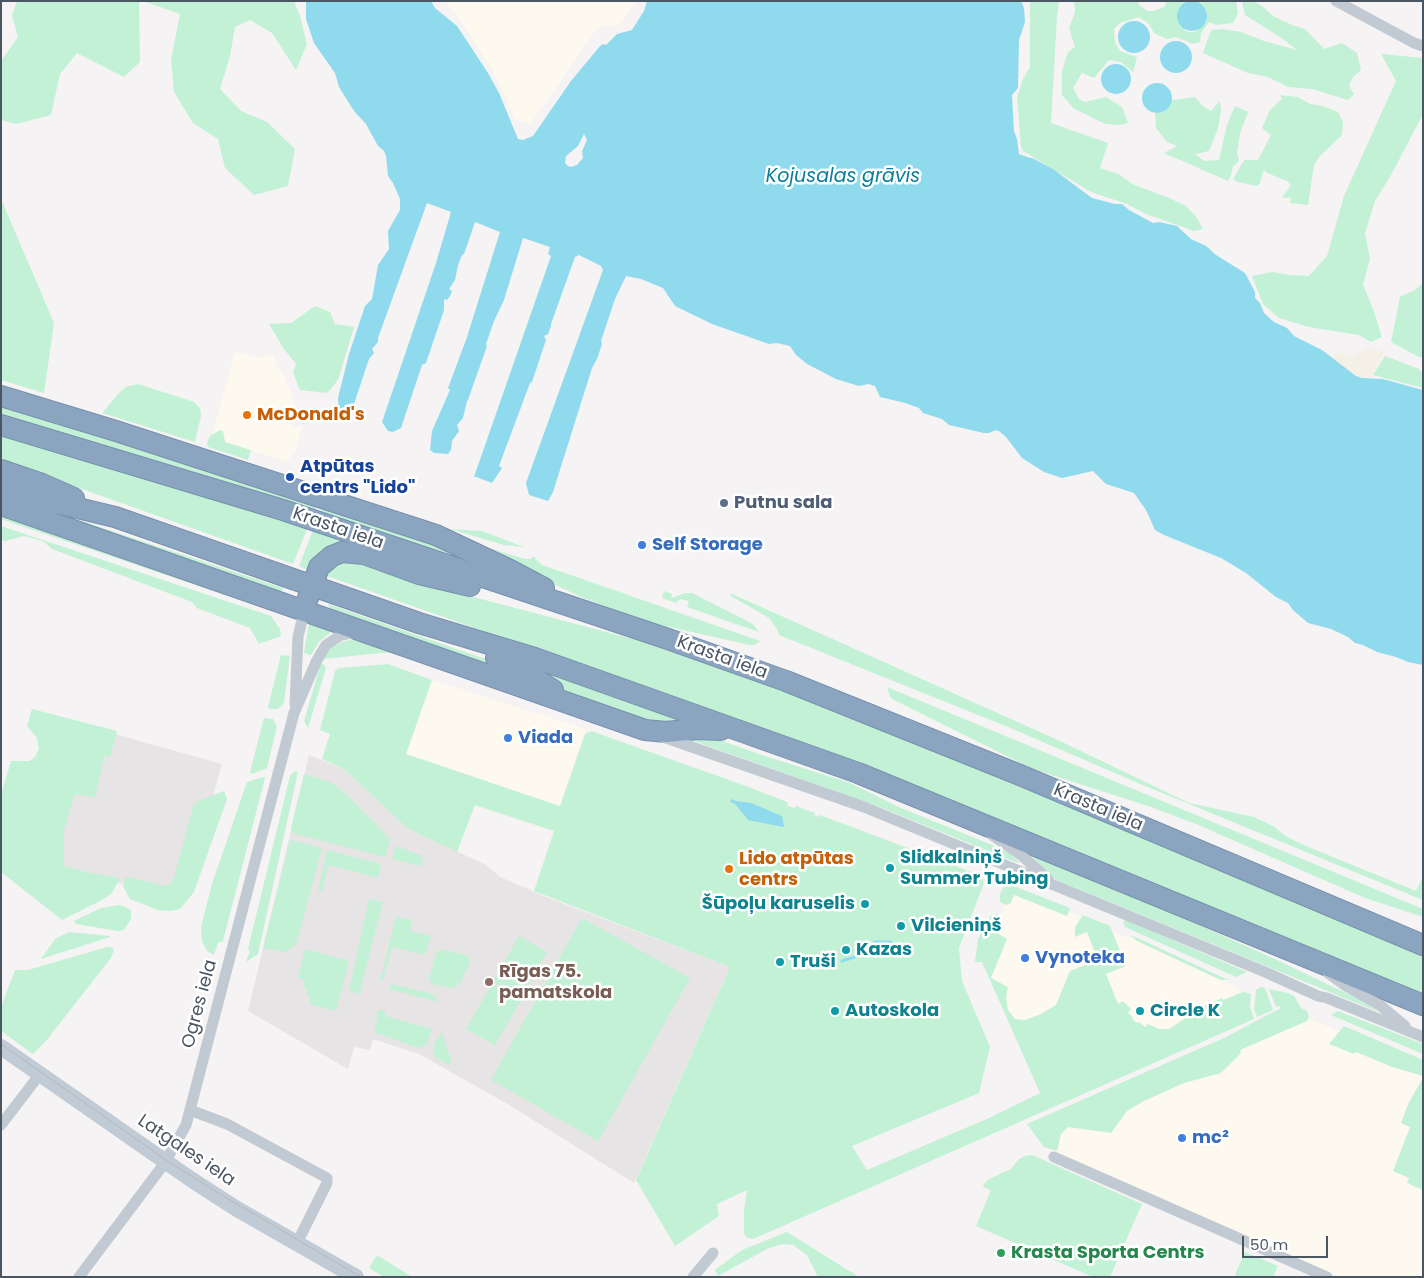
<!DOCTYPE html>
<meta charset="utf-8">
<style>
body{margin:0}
#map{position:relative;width:1424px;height:1278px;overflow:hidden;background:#f5f3f3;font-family:Poppins,sans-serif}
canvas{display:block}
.frame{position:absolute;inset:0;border:2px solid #4a5661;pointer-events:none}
.scale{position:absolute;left:1242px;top:1236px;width:86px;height:22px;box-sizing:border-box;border:2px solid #4a5661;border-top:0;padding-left:6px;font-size:15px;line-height:18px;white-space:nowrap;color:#4a5661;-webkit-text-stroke:4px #fff;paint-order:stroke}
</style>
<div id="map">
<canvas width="1424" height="1278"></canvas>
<div class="frame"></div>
<div class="scale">50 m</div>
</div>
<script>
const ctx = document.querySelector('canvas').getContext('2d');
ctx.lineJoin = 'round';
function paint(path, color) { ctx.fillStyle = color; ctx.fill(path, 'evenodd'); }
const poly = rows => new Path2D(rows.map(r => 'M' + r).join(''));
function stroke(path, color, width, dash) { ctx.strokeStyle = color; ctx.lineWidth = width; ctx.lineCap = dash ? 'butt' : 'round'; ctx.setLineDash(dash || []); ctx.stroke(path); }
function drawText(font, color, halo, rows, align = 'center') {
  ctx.font = font + ' Poppins,sans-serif'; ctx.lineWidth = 5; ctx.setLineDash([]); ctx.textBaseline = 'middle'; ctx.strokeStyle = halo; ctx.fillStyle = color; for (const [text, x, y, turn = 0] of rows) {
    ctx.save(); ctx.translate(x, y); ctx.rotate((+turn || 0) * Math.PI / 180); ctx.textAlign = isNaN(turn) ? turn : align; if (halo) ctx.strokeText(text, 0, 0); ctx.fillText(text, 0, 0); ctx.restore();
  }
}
paint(poly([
 [444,1,636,1,619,25,598,27,531,123,516,120,492,69,459,18],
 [235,352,258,358,273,354,278,368,282,371,298,411,293,428,302,426,296,449,287,462,225,442,213,432],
 [432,680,586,729,560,806,406,754],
 [1011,889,1084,918,1088,926,1133,939,1223,979,1244,995,1168,1036,1059,1007,1012,1031,989,978,994,935],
 [1304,1017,1423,1064,1423,1277,1341,1277,1057,1154,1051,1128]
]), '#fdf9ef');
paint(poly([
 [54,717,222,764,192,871,164,896,98,877,60,916,41,773],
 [309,755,344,769,407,828,486,865,500,877,546,897,730,967,634,1183,506,1103,419,1054,373,1039,370,1050,354,1047,348,1069,248,1011]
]), '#e6e4e5');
paint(poly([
 [17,1,139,1,140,62,124,77,77,53,60,74,51,115,16,124,1,120,1,61,18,37,12,15],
 [143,1,294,1,300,16,307,44,296,70,272,33,250,20,235,27,230,56,220,89,241,111,267,122,295,149,288,186,254,195,225,168,218,139,193,123,174,92,171,60,180,14],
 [1030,1,1059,1,1057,16,1051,123,1108,143,1100,168,1118,174,1134,185,1167,197,1186,206,1197,218,1203,229,1194,231,1146,214,1127,204,1091,192,1023,151,1021,146,1017,98,1023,79,1030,67],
 [1074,1,1137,1,1140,6,1148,11,1154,11,1164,7,1167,1,1189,1,1187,1,1184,30,1190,32,1195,32,1206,22,1207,17,1207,12,1197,2,1195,1,1236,1,1238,13,1233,23,1216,25,1209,22,1201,33,1200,42,1193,44,1176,37,1167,39,1154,33,1149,24,1139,17,1120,23,1114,29,1115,42,1120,51,1137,57,1133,72,1121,62,1109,60,1094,78,1082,73,1073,88,1079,99,1085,102,1106,97,1122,107,1128,123,1120,125,1105,124,1073,108,1062,95,1062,71,1068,52,1075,47,1069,28,1075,12],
 [1242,1,1252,1,1262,6,1273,16,1292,25,1305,29,1324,49,1342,43,1357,53,1361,70,1353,77,1349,86,1354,94,1348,100,1312,89,1288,87,1268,77,1248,73,1203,53,1211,30,1221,29,1241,32,1264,41,1297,50,1283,39,1245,15],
 [1381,54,1423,58,1423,114,1391,175,1375,201,1365,233,1370,259,1363,285,1373,309,1382,337,1371,342,1359,335,1309,327,1279,318,1263,304,1252,276,1272,272,1291,275,1309,276,1327,256,1344,196,1396,81],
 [1280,95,1298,97,1310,104,1323,106,1338,112,1343,122,1342,135,1320,156,1314,165,1308,205,1290,203,1291,197,1282,198,1291,185,1287,181,1265,172,1264,169,1260,183,1257,186,1238,182,1233,179,1244,160,1258,160,1271,135,1262,128,1270,110,1282,99],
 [1195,97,1203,106,1211,111,1220,101,1221,111,1218,128,1209,151,1195,154,1204,161,1219,160,1227,125,1235,106,1248,112,1240,133,1237,153,1239,161,1233,166,1231,175,1228,181,1164,153,1177,146,1167,142,1156,128,1155,113,1163,112,1170,106,1172,100],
 [1,199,54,323,44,393,1,380],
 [1423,283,1423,357,1419,357,1391,342,1400,297,1415,290],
 [315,306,330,312,335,324,354,327,338,380,327,393,300,390,293,373,296,364,284,349,269,324,291,323],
 [1385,356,1419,369,1423,373,1423,388,1373,375],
 [138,384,194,402,200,408,201,416,195,442,102,413,121,391,126,387],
 [1,404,318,503,315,510,192,471,1,415],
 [220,430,223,431,225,442,251,450,248,460,208,447,207,443,210,436],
 [1,435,238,506,307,529,293,564,65,483,1,463],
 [1,496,49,510,283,588,280,595,269,610,1,519],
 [323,505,436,542,507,575,321,512],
 [1,526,271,616,280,629,281,636,259,644,250,628,197,608,192,602,52,549,43,541,24,536,5,541,1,540],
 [450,529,482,531,524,547,504,545],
 [313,530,346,541,346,543,308,570,299,566],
 [479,545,525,559,531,559,533,556,542,565,760,641,755,645,750,645,656,624,626,614,581,597,478,548],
 [348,559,466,595,644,642,780,689,963,763,1423,953,1423,995,1193,902,862,764,324,575,338,563],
 [664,591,672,594,671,598,686,593,692,593,753,624,759,632,687,607,689,601,680,599,676,603,662,598],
 [730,593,1060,741,1189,803,1254,817,1273,826,1287,837,1306,846,1416,891,1423,876,1423,900,1138,783,1008,727,779,635,777,629,769,618,731,596],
 [328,604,488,660,536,684,340,615,330,608],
 [309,623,332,631,319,642,311,655,304,653],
 [352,640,366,640,434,665,439,669,392,653,380,653,323,659,329,649,344,641],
 [281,655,290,656,284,703,278,709,271,709,268,707],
 [321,663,324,665,326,668,308,728,304,721],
 [388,664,432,680,406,754,560,806,585,734,591,731,746,786,787,802,788,806,795,808,796,806,815,813,814,815,818,817,820,815,982,876,984,883,959,948,962,981,990,1047,979,1093,852,1146,867,1170,989,1118,1040,1093,982,962,975,962,978,939,991,915,996,914,1000,917,1001,923,997,933,1007,939,991,978,1008,987,1006,998,1008,1010,1015,1019,1025,1020,1041,1014,1056,1005,1070,971,1098,960,1087,932,1075,937,1075,927,1083,915,1110,926,1126,966,1106,974,1118,1004,1123,1001,1131,1009,1128,1013,1133,1017,1132,1019,1137,1023,1139,1022,1145,1027,1148,1024,1159,1029,1169,1029,1202,1007,1222,998,1223,1000,1243,992,1251,994,1250,1007,1254,1019,753,1239,746,1237,744,1233,744,1210,747,1190,717,1204,719,1216,675,1246,636,1180,730,967,534,891,554,831,475,805,457,852,407,828,344,769,322,759,330,734,320,730,335,671,339,668],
 [533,668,605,694,691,723,667,726,577,699,531,670],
 [887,687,1423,909,1423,917,1365,898,1196,824,1151,807,1033,769,896,701,890,697],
 [32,709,117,731,110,757,104,756,96,795,91,797,75,794,64,831,64,866,86,872,120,878,112,893,102,900,62,920,1,872,1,795,11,761,29,761,35,757,39,749,37,738,27,726],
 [264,718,273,719,277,726,267,768,252,774,250,772],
 [685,738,714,738,759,754,850,783,901,808,997,847,1009,853,1020,863,1018,863,877,806],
 [295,771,298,772,258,954,246,962,250,951,248,949,290,776],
 [304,774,330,782,346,794,390,839,385,857,292,833,291,828],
 [263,777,265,778,223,941,218,943,214,955,207,951,202,941,201,927,212,884,247,782],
 [224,791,227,799,194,892,180,909,171,911,158,910,130,899,123,886,125,879,128,877,166,886,170,884,174,877,193,807,196,802],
 [290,840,322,848,296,945,284,952,263,948],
 [396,846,423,856,421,866,392,859],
 [327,850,381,864,378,878,328,865,322,892,318,891],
 [1028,854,1163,909,1275,959,1354,997,1381,1013,1056,880],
 [1006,883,1070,908,1067,916,1014,895,1011,903,1006,905,1000,902,1000,894],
 [369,899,383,902,359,995,349,990],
 [120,905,131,910,131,919,124,930,118,931,76,924,74,921,101,908],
 [396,917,412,920,410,931,431,936,425,955,392,947,383,980,380,981],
 [582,918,690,978,598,1141,491,1080],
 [1125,920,1247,972,1236,977,1125,927,1123,922],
 [69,932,110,936,110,937,41,959,55,939],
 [1131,935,1228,980,1221,980,1212,976,1137,941],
 [519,936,547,952,521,998,493,982],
 [107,947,111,947,114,950,111,958,46,1041,33,1054,1,1031,1,1007,15,970,28,970],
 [305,949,349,961,336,1011,310,1004,310,995,307,995,306,988,303,987,305,980,298,978],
 [441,949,465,955,469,958,470,962,461,981,457,986,452,988,432,984,429,979,436,954],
 [391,984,433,994,438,1002,389,989],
 [492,984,521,1000,495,1045,466,1029],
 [1261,987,1265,988,1273,1010,1257,1017,1254,1009,1256,990],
 [1269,989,1288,993,1294,996,1301,1008,1307,1011,1309,1017,1307,1021,1240,1050,1241,1053,1221,1073,1184,1083,1144,1101,1127,1111,1111,1133,1068,1127,1061,1134,1057,1151,1044,1147,1027,1124,1224,1038,1281,1008,1280,1006,1276,1007],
 [378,1010,386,1011,385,1016,432,1029,427,1044,419,1048,374,1032,378,1019,376,1018],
 [1338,1011,1423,1044,1423,1054,1331,1015],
 [1344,1026,1423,1060,1423,1076,1392,1067,1356,1052,1354,1054,1329,1044],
 [442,1032,451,1061,449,1065,435,1057,434,1054,434,1045],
 [1423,1078,1423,1190,1407,1183,1409,1178,1393,1171,1410,1127,1401,1123,1409,1102],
 [1032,1155,1142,1204,1110,1277,1093,1277,976,1226,991,1190,983,1187,984,1184,989,1179,1011,1169,1019,1159,1025,1156],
 [787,1232,859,1277,818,1277,807,1255,793,1245,783,1244,769,1248,718,1276,715,1270,742,1250],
 [1245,1252,1278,1266,1273,1277,1234,1277],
 [377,1255,412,1277,384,1277,369,1268]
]), '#c3f1d5');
paint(poly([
 [1369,347,1384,352,1370,379,1362,378,1352,373,1331,357,1338,352,1350,357]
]), '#f5f0e5');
paint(poly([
 '1177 16a15 15 0 1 1 30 0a15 15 0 1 1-30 0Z',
 [306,1,431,1,435,8,457,26,488,73,499,93,518,139,523,140,533,136,571,81,600,46,603,44,606,45,617,34,632,30,644,11,647,1,1021,1,1024,8,1025,22,1019,40,1018,88,1012,95,1014,131,1017,139,1019,154,1030,158,1032,158,1053,169,1092,198,1115,204,1122,204,1129,210,1153,223,1159,222,1177,226,1191,239,1206,246,1216,255,1245,273,1255,292,1255,298,1260,303,1264,313,1274,322,1287,328,1294,336,1322,350,1356,376,1362,378,1383,379,1423,390,1423,665,1408,662,1396,657,1377,652,1363,645,1355,643,1348,637,1331,629,1308,623,1293,610,1288,603,1276,597,1246,573,1221,558,1164,535,1155,530,1146,510,1134,493,1106,484,1093,471,1062,478,1044,472,1022,458,1006,437,999,431,996,430,989,433,984,433,949,425,942,419,923,413,919,408,905,403,880,397,875,386,868,384,859,386,836,379,807,364,796,355,790,346,777,343,769,344,712,324,675,306,663,288,641,279,626,276,615,299,601,341,602,344,597,359,592,368,553,492,548,501,529,495,526,483,603,270,601,266,579,255,575,257,551,324,551,326,548,334,544,336,546,340,532,382,530,383,499,466,502,468,492,483,476,477,474,477,551,256,548,254,550,247,523,238,504,300,494,321,486,344,487,346,468,400,467,401,463,418,457,425,459,431,452,441,451,450,448,454,434,453,430,450,432,431,450,390,448,388,467,337,500,232,475,222,464,254,462,255,458,265,455,280,449,289,452,291,450,296,447,300,444,299,444,310,426,363,422,365,401,428,393,432,388,431,382,422,436,263,451,212,427,203,378,338,378,342,372,349,374,353,369,359,351,413,344,418,339,416,338,398,349,354,365,306,372,299,378,265,389,249,388,231,400,210,400,199,393,183,388,176,386,156,384,151,378,146,366,124,354,111,339,87,335,73,314,43,306,19],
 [584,134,587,140,582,151,583,158,577,165,571,167,568,166,565,163,566,156,578,146],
 '1118 37a16 16 0 1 1 32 0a16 16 0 1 1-32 0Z',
 '1160 57a16 16 0 1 1 32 0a16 16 0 1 1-32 0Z',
 '1101 79a15 15 0 1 1 30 0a15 15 0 1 1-30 0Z',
 '1142 98a15 15 0 1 1 30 0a15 15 0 1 1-30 0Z',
 [732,799,736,801,751,803,782,816,784,826,783,827,748,820,735,804,730,802]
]), '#90daee');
stroke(poly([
 [842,961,861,955,875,942,891,942]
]), '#90daee', 3);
const highway = poly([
 [1,396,116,431,436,535,510,570,544,588],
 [1,425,283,510,668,639,786,681,1020,775,1423,945],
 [1,470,42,484,74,498],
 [1,487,36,498,115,517,419,623,535,658,858,773,1423,1005],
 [1,505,645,730,666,732,698,729,721,730],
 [308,598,319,567,332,556,342,552,364,554,419,574,470,586],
 [496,658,516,666,553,690]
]);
stroke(highway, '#7690ad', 22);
stroke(poly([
 [1336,1,1414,43,1423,46],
 [295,704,298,637,304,612],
 [663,737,864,807,1265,972,1318,996,1327,998,1423,1037],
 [992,835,1021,855,1048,879],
 [1328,973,1346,986,1381,1006,1405,1026],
 [190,1110,227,1124,327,1178,327,1183,297,1243],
 [1,1125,40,1074],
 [1054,1157,1327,1277],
 [79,1277,164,1164,186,1125,294,713,317,660,326,645,341,635,356,632],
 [693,1277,713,1253]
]), '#c1cad2', 11);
stroke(poly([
 [1,1047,192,1180,237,1209,356,1277]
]), '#c1cbd6', 16);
stroke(highway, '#8ba5c1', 20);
stroke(poly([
 [1,1044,166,1160,220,1194,361,1277]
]), '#b5b8bd', 1);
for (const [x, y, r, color] of [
 [247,415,5,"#e8710a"],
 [290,477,5,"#1a4fb4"],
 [724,503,5,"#5c6f8a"],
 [642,545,5,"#3f7fe0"],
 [508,738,5,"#3f7fe0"],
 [890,868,5,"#0f9aa8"],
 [729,869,5,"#e8710a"],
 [865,904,5,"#0f9aa8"],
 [901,926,5,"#0f9aa8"],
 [846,950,5,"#0f9aa8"],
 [1025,958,5,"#3f7fe0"],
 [780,962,5,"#0f9aa8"],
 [489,982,5,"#8d6e63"],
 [835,1011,5,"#0f9aa8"],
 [1140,1011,5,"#0f9aa8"],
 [1182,1138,5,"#3f7fe0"],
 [1001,1253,5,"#2e9e5b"]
]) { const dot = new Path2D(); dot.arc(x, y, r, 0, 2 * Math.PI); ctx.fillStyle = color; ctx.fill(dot); stroke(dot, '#fff', 2); }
drawText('bold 18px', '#c56008', '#fff', [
 ["McDonald's",257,415],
 ["Lido atpūtas",739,859],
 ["centrs",739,880]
], 'left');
drawText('bold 18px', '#164399', '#fff', [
 ["Atpūtas",300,467],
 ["centrs \"Lido\"",300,488]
], 'left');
drawText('bold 18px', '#4e5e75', '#fff', [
 ["Putnu sala",734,503]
], 'left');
drawText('18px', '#4a5661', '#fff', [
 ["Krasta iela",338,529,19],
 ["Krasta iela",722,658,20],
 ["Krasta iela",1098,808,23],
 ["Ogres iela",200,1004,-75],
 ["Latgales iela",186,1151,34]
]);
drawText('bold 18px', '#366cbe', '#fff', [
 ["Self Storage",652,545],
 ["Viada",518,738],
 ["Vynoteka",1035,958],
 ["mc²",1192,1138]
], 'left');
drawText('bold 18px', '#0d838f', '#fff', [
 ["Slidkalniņš",900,858],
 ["Summer Tubing",900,879],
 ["Šūpoļu karuselis",855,904,"right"],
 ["Vilcieniņš",911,926],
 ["Kazas",856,950],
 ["Truši",790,962],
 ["Autoskola",845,1011],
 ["Circle K",1150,1011]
], 'left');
drawText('bold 18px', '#785e54', '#fff', [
 ["Rīgas 75.",499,972],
 ["pamatskola",499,993]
], 'left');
drawText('bold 18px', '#27864d', '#fff', [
 ["Krasta Sporta Centrs",1011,1253]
], 'left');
drawText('italic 19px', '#0c7c9b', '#fff', [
 ["Kojusalas grāvis",843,177]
]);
</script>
